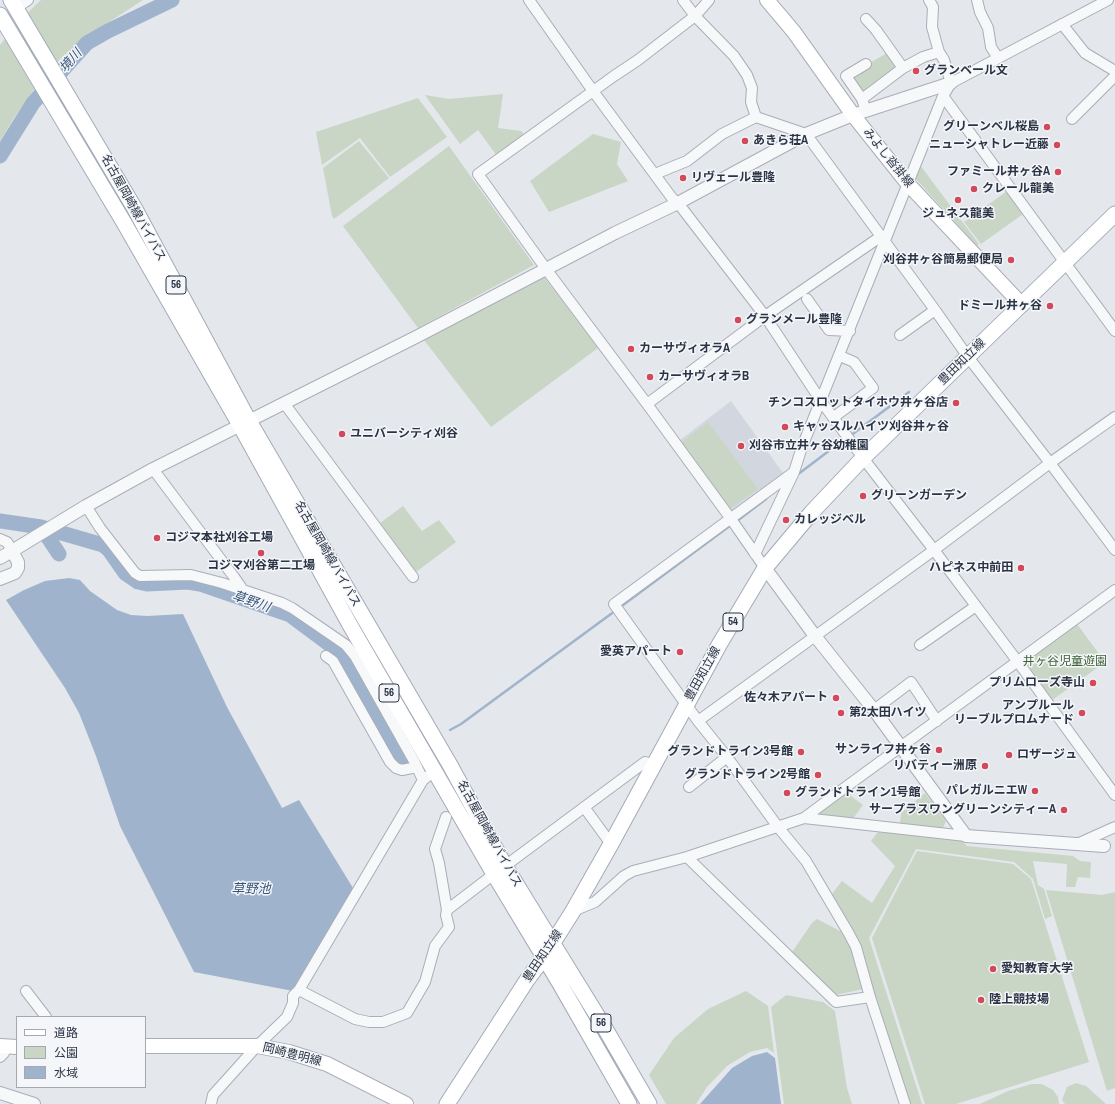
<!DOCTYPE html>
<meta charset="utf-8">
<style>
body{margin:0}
#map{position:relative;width:1115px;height:1104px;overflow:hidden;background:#e4e7ec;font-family:"Archivo Narrow","Noto Sans JP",sans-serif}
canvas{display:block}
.legend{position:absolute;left:16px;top:1016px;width:130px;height:72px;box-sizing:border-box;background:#f4f6f9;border:1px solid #a4a8b1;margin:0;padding:5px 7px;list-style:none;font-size:12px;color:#2b3445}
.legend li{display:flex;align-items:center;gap:8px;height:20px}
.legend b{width:20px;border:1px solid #a4a8b1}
</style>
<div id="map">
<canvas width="1115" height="1104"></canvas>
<ul class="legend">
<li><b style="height:5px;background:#fff"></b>道路</li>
<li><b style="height:11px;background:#c9d6c5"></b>公園</li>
<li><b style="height:11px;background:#9fb4cc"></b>水域</li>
</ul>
</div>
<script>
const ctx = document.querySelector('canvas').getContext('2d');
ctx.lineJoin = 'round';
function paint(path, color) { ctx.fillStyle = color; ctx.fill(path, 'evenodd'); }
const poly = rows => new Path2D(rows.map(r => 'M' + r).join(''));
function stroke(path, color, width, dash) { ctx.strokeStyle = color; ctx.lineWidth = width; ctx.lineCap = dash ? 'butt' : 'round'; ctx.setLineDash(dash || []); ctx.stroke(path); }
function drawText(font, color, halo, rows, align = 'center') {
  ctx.font = font + ' "Archivo Narrow","Noto Sans JP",sans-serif'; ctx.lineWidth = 3; ctx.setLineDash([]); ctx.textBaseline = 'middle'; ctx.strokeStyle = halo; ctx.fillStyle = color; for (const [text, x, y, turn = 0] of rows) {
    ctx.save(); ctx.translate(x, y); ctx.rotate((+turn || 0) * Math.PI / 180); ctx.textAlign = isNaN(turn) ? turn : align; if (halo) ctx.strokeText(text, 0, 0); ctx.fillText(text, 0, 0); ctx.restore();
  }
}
paint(poly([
 [731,401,783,473,730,511,679,441]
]), '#d2d6de');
paint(poly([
 [41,0,143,0,89,35,63,56,37,85,14,118,0,141,0,45,22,18],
 [887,53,897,64,896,69,864,94,860,93,851,74],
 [503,94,498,128,521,131,526,136,497,156,478,130,460,144,425,95,449,99],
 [418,98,447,137,390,177,360,138,322,165,316,132],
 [593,134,621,142,617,164,628,181,549,212,530,181],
 [359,141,389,178,334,219,332,216,323,168],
 [449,146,534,265,418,328,343,226],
 [920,165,979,244,977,246,915,178],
 [1010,189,1026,212,981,244,964,222],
 [544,277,598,348,491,427,424,340],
 [708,422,758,489,730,508,682,442],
 [403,506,422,531,439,520,456,542,416,572,380,523],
 [1077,624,1105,662,1051,701,1024,662],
 [844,791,863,805,852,820,811,816],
 [925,793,946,821,943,828,900,823,901,813],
 [878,832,961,840,967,846,1073,856,1080,861,1091,862,1090,878,1078,877,1075,887,1066,887,1067,864,1033,861,1038,885,1044,889,1052,916,1045,919,1033,879,1014,862,916,849,869,938,922,1104,909,1104,874,997,860,945,832,894,842,881,872,903,895,866,871,841],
 [917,851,1013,864,1031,879,1089,1062,956,1104,925,1104,872,938],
 [1046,890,1102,895,1115,892,1115,1088,1107,1091],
 [817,919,844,933,852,948,864,989,835,995,792,952,812,923],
 [746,991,768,1006,774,1053,767,1048,750,1052,727,1066,707,1087,696,1104,666,1104,649,1075,674,1038,708,1009],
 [786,995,823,1002,835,1011,847,1088,852,1104,784,1104,771,1007],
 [1076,1083,1086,1086,1106,1104,1065,1104,1062,1100,1067,1087],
 [1032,1084,1042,1084,1053,1090,1058,1097,1059,1104,980,1104,1008,1091]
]), '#c9d6c5');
paint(poly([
 [69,578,80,580,90,591,117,610,131,615,147,616,183,614,227,707,282,808,299,800,353,888,293,991,194,972,120,826,96,756,79,713,65,688,6,600,24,590,45,581],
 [767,1052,775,1058,781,1104,700,1104,732,1068,752,1056]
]), '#9fb4cc');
stroke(poly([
 [850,436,909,392],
 [797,475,846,438],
 [737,521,766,499],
 [619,608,731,525],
 [450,730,461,724,615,611]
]), '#9fb4cc', 2.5);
stroke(poly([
 [0,156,33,103,87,43,108,31,172,0],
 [0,521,41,527,103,545,109,550,125,573,138,582,147,584,188,582,200,584,290,615,341,653,392,742,393,750,398,758,405,760],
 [41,527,59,554]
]), '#9fb4cc', 15);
const minor = poly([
 [529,0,593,91,672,198,678,203,765,316,821,401,863,458,934,550,1018,662,1115,795],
 [683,0,695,16,734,56,747,75,752,88,751,102,756,117,806,134,935,310,968,357,1050,463,1115,550],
 [709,0,695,16,638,60,614,76,478,174,546,269,647,404,731,519,765,568],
 [929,0,933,7,932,27,939,52,944,60,951,83],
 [977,0,980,12,988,28,991,47,998,58],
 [16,8,28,0],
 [866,19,876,30,903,68],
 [1062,24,1085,53,1115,71],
 [943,96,1115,331],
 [862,99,903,68,923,57,939,52],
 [864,105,862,99,846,76,866,64],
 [1072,119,1115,76],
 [655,174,687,161,722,134,756,117],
 [807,299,829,330,850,331],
 [900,335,935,310],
 [284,403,413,577],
 [647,404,765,316,880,237],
 [834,417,873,388,854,362,840,356],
 [153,469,234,577,241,587,242,590],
 [794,472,614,604,698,721,934,550,1050,463,1115,417],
 [86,506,100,528,135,573,140,576,191,575,222,583,282,603,292,608,346,645,355,656,414,761,423,780],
 [0,539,7,542,12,551],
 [755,554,794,472,802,447,943,96,951,83,1108,0],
 [920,645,976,606],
 [326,656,333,661,390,762,396,768,402,770,417,767],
 [874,710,911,682,937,721],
 [698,721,727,757,778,827,806,861,848,932,856,947,870,997,905,1104],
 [689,787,727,757],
 [584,807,611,844],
 [446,817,435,849,439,863,447,910],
 [804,818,966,836],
 [1077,844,1115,827],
 [687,857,836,1002,870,997],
 [505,866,645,762,653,765],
 [573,911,595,902,624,876,633,871,687,857,804,818,843,789,1115,590],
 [299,990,355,1019,369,1022,383,1022,407,1013,425,982,435,946,449,927,446,915,447,910,494,874],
 [26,991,46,1017],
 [0,1057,4,1053,4,1046],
 [211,1104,213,1095,257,1046,287,1017,293,1003,293,996,299,990,423,780,428,776]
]);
const tertiary = poly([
 [0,558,12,551],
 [765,568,815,636,874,710,966,836,1104,846],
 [0,579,15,573,18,568,18,562,12,551,86,506,153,469,416,337,615,233,678,203,806,134,853,115,951,83],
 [0,1093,34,1104]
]);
const secondary = poly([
 [767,0,794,32,853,115,908,184,1022,305],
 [0,1046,17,1047],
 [145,1046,257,1046,289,1052,327,1064,406,1104]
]);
const primary = poly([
 [11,0,135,209,249,421,450,765,505,866,606,1030,649,1104],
 [0,15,123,221,240,425,350,625,494,874,559,982,629,1104],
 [447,1104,527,980,544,957,573,911,611,844,719,645,765,568,812,512,863,458,1115,214]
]);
stroke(minor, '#a9aeb7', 12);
stroke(tertiary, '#a9aeb7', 14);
stroke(secondary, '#a9aeb7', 16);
stroke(primary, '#a3abb8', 17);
stroke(minor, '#f7f8fa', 10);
stroke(tertiary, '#f7f8fa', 12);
stroke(secondary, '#fff', 14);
stroke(primary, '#fff', 15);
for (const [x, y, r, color] of [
 [916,71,4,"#d1495b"],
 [1047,127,4,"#d1495b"],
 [745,141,4,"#d1495b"],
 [1057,145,4,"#d1495b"],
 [1058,172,4,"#d1495b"],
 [683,178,4,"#d1495b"],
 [974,189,4,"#d1495b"],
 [958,200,4,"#d1495b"],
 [1011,260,4,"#d1495b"],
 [1050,306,4,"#d1495b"],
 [738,320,4,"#d1495b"],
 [631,349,4,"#d1495b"],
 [650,377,4,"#d1495b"],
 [956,403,4,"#d1495b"],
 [785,427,4,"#d1495b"],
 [342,434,4,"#d1495b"],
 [741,446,4,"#d1495b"],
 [863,496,4,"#d1495b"],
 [786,520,4,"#d1495b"],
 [157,538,4,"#d1495b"],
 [261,553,4,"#d1495b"],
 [1021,568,4,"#d1495b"],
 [680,652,4,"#d1495b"],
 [1093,683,4,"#d1495b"],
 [836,698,4,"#d1495b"],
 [841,713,4,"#d1495b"],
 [1082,713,4,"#d1495b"],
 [939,750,4,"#d1495b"],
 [801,752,4,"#d1495b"],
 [1009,755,4,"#d1495b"],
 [985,766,4,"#d1495b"],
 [818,775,4,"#d1495b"],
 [1035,791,4,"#d1495b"],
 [787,793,4,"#d1495b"],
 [1064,810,4,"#d1495b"],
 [993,969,4,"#d1495b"],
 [981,1000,4,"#d1495b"]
]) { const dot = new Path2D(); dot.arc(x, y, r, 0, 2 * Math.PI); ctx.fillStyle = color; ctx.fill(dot); stroke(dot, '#f4f6f9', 1.5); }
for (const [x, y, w] of [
 [176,285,20],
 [733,622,20],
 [389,693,20],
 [601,1023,20]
]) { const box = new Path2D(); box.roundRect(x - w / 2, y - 9, w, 18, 3); ctx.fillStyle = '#f4f6f9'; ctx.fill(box); stroke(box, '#2b3445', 1); }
drawText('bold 11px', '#2b3445', null, [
 ["56",176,285],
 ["54",733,622],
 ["56",389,693],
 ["56",601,1023]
]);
drawText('bold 12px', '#2b3445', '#f4f6f9', [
 ["グランベール文",924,71],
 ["グリーンベル桜島",1039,127,"right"],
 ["あきら荘A",753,141],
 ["ニューシャトレー近藤",1049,145,"right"],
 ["ファミール井ヶ谷A",1050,172,"right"],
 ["リヴェール豊隆",691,178],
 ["クレール龍美",982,189],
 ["ジュネス龍美",958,214,"center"],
 ["刈谷井ヶ谷簡易郵便局",1003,260,"right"],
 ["ドミール井ヶ谷",1042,306,"right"],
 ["グランメール豊隆",746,320],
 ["カーサヴィオラA",639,349],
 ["カーサヴィオラB",658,377],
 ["チンコスロットタイホウ井ヶ谷店",948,403,"right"],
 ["キャッスルハイツ刈谷井ヶ谷",793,427],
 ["ユニバーシティ刈谷",350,434],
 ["刈谷市立井ヶ谷幼稚園",749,446],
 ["グリーンガーデン",871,496],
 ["カレッジベル",794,520],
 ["コジマ本社刈谷工場",165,538],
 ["コジマ刈谷第二工場",261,566,"center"],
 ["ハピネス中前田",1013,568,"right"],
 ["愛英アパート",672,652,"right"],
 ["プリムローズ寺山",1085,683,"right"],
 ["佐々木アパート",828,698,"right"],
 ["アンプルール",1074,706,"right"],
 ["リーブルプロムナード",1074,720,"right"],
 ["第2太田ハイツ",849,713],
 ["サンライフ井ヶ谷",931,750,"right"],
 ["グランドトライン3号館",793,752,"right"],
 ["ロザージュ",1017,755],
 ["リバティー洲原",977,766,"right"],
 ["グランドトライン2号館",810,775,"right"],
 ["パレガルニエW",1027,791,"right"],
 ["グランドトライン1号館",795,793],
 ["サープラスワングリーンシティーA",1056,810,"right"],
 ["愛知教育大学",1001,969],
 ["陸上競技場",989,1000]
], 'left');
drawText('12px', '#2b3445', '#f4f6f9', [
 ["みよし沓掛線",888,158,51],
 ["名古屋岡崎線バイパス",133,208,61],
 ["豊田知立線",962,362,-44],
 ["名古屋岡崎線バイパス",327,554,60],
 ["豊田知立線",703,674,-61],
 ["名古屋岡崎線バイパス",489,834,61],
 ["豊田知立線",543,956,-56],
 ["岡崎豊明線",292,1055,14]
]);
drawText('12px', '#3f6138', '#f4f6f9', [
 ["井ヶ谷児童遊園",1065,662]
]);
drawText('italic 13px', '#34527a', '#f4f6f9', [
 ["境川",71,61,-48],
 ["草野川",251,602,19],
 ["草野池",251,890]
]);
</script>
